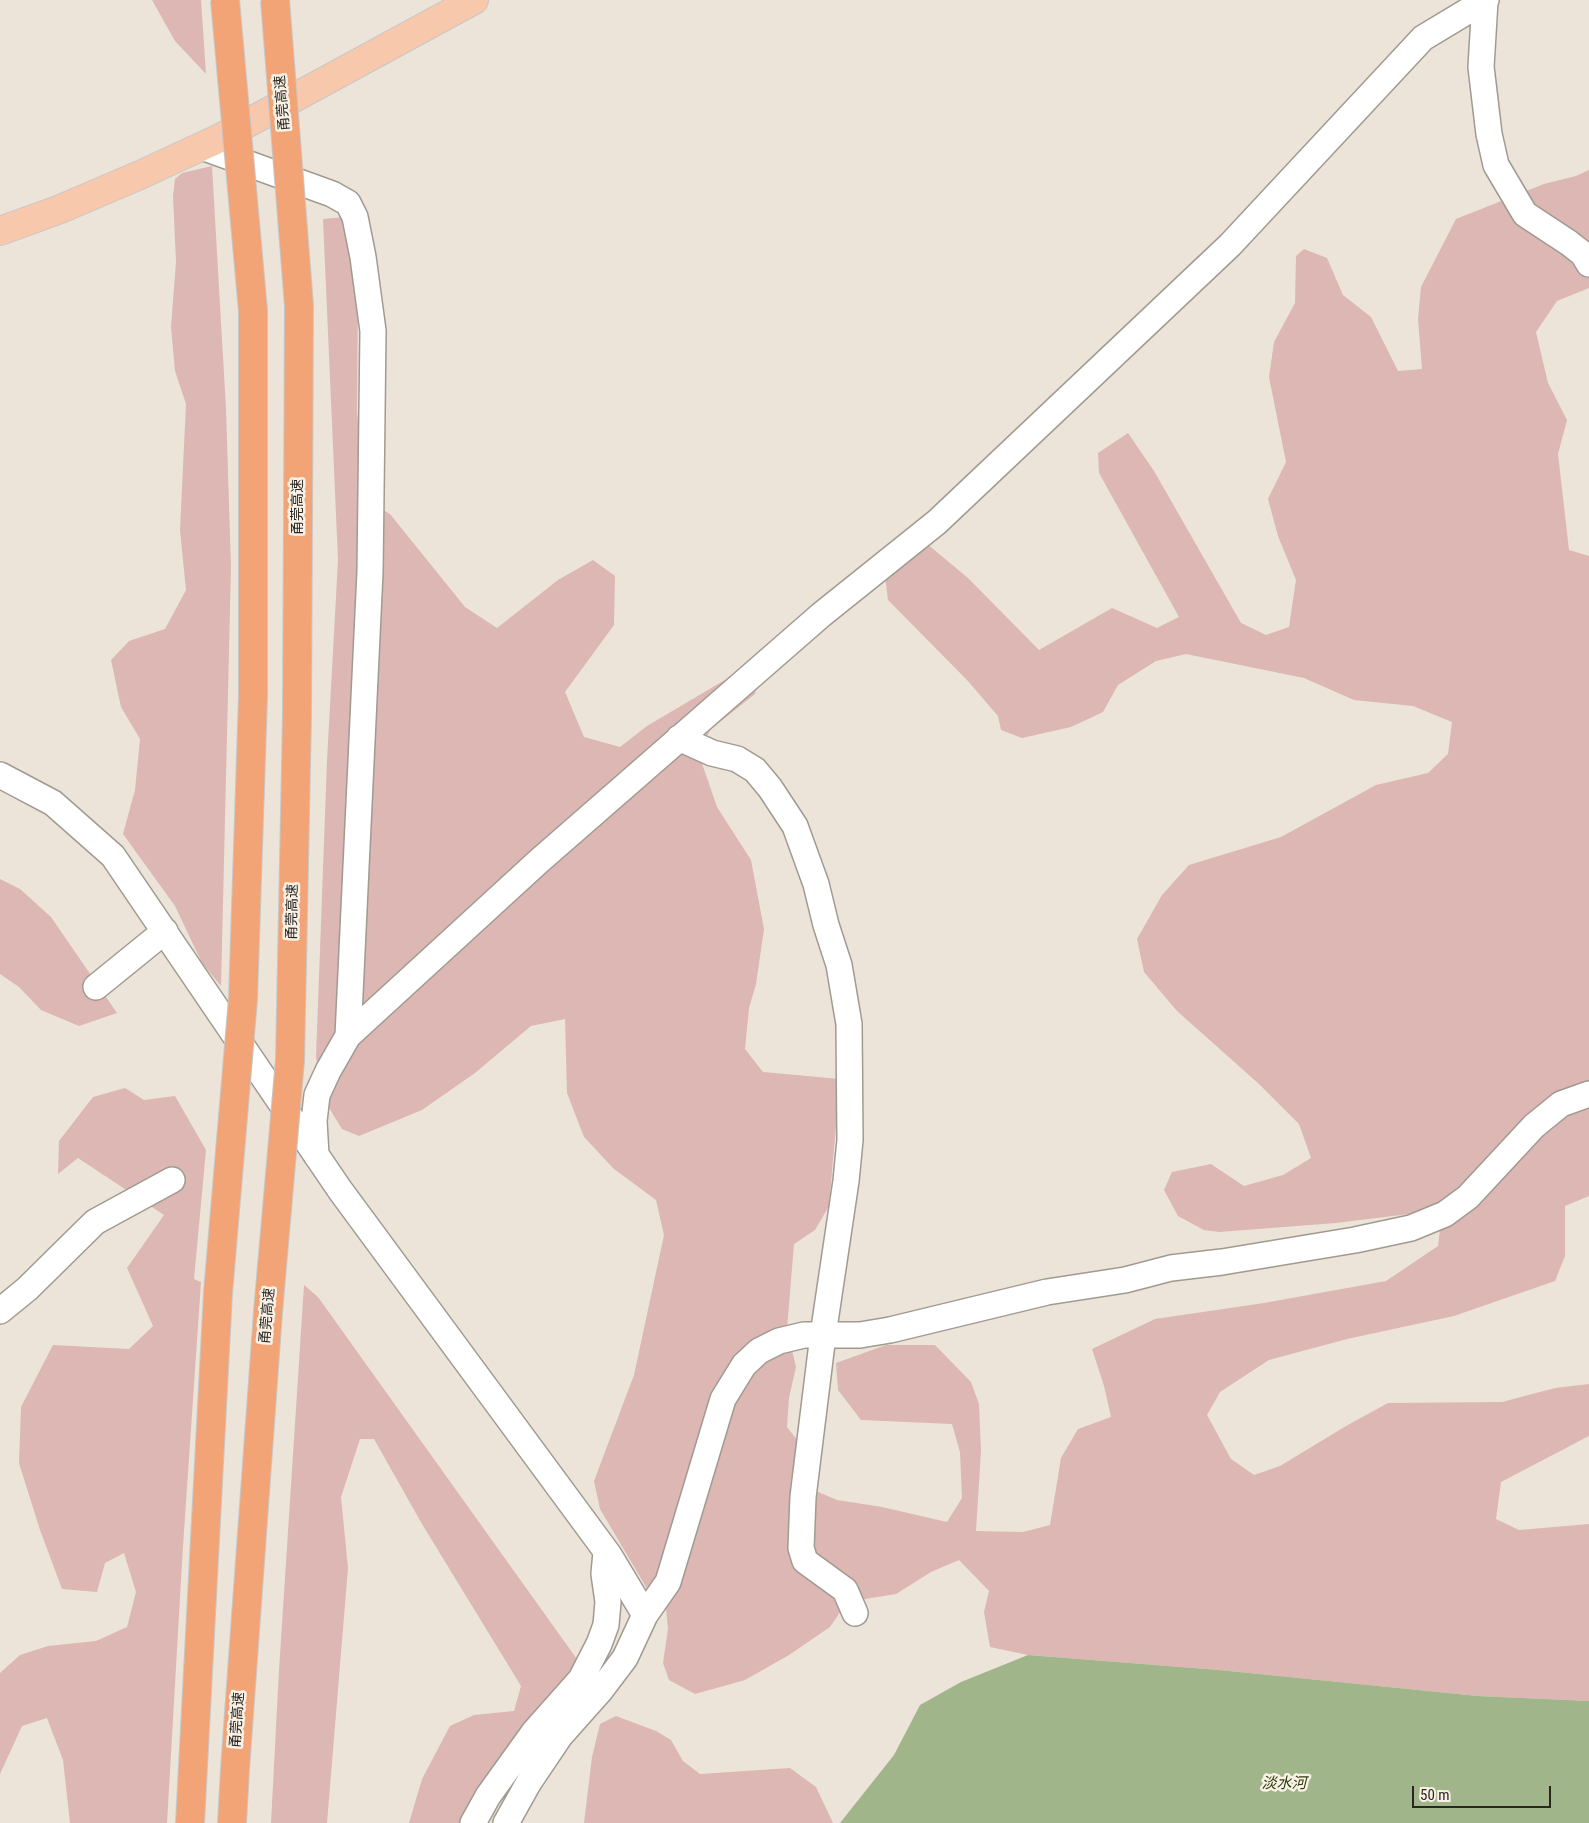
<!DOCTYPE html>
<meta charset="utf-8">
<style>
body{margin:0}
#map{position:relative;width:1589px;height:1823px;overflow:hidden;background:#ece4d9;font-family:"Roboto Condensed",sans-serif}
canvas{display:block}
.scale{position:absolute;left:1412px;top:1786px;width:139px;height:22px;box-sizing:border-box;border:2px solid #292622;border-top:0;padding-left:6px;font-size:15px;line-height:18px;white-space:nowrap;color:#292622;-webkit-text-stroke:4px #f9f1e6;paint-order:stroke}
</style>
<div id="map">
<canvas width="1589" height="1823"></canvas>
<div class="scale">50 m</div>
</div>
<script>
const ctx = document.querySelector('canvas').getContext('2d');
ctx.lineJoin = 'round';
function paint(path, color) { ctx.fillStyle = color; ctx.fill(path, 'evenodd'); }
const poly = rows => new Path2D(rows.map(r => 'M' + r).join(''));
function stroke(path, color, width, dash) { ctx.strokeStyle = color; ctx.lineWidth = width; ctx.lineCap = dash ? 'butt' : 'round'; ctx.setLineDash(dash || []); ctx.stroke(path); }
function drawText(font, color, halo, rows, align = 'center') {
  ctx.font = font + ' "Roboto Condensed","Noto Sans SC",sans-serif'; ctx.lineWidth = 5; ctx.setLineDash([]); ctx.textBaseline = 'middle'; ctx.strokeStyle = halo; ctx.fillStyle = color; for (const [text, x, y, turn = 0] of rows) {
    ctx.save(); ctx.translate(x, y); ctx.rotate((+turn || 0) * Math.PI / 180); ctx.textAlign = isNaN(turn) ? turn : align; if (halo) ctx.strokeText(text, 0, 0); ctx.fillText(text, 0, 0); ctx.restore();
  }
}
paint(poly([
 [152,0,201,0,206,74,175,41],
 [212,166,226,409,231,567,221,986,202,963,175,906,123,834,135,790,140,739,121,707,111,660,129,641,165,629,186,590,180,530,186,404,175,371,171,327,176,262,173,196,175,179,182,173],
 [1589,170,1589,288,1557,301,1536,332,1548,383,1567,420,1558,454,1569,550,1589,556,1589,1196,1565,1206,1565,1256,1555,1281,1454,1316,1347,1339,1269,1360,1220,1392,1207,1415,1231,1459,1254,1475,1280,1466,1346,1426,1388,1403,1502,1402,1555,1388,1589,1384,1589,1436,1501,1482,1496,1519,1519,1530,1589,1524,1589,1701,1478,1696,1219,1670,1028,1655,990,1647,984,1612,989,1591,959,1560,931,1572,896,1594,859,1600,843,1608,830,1627,789,1655,745,1680,695,1694,669,1680,663,1663,668,1629,666,1609,646,1587,600,1509,594,1481,634,1375,664,1235,656,1200,614,1169,584,1137,567,1093,565,1019,531,1026,475,1073,422,1110,359,1136,342,1129,323,1098,316,1057,327,761,338,560,323,219,345,217,358,286,357,412,367,500,390,514,465,607,497,628,558,580,593,560,615,576,614,625,565,692,584,737,620,747,647,726,762,658,755,694,711,729,698,752,717,807,751,860,764,929,756,984,749,1008,745,1049,763,1072,840,1079,829,1206,815,1230,794,1244,787,1329,796,1367,789,1398,787,1427,798,1441,811,1489,837,1500,882,1507,947,1522,962,1498,960,1452,952,1424,861,1420,838,1390,836,1363,886,1345,935,1345,971,1382,979,1404,981,1451,976,1531,1023,1532,1050,1525,1061,1458,1078,1429,1111,1417,1104,1386,1092,1349,1155,1319,1264,1303,1386,1281,1438,1246,1440,1229,1425,1212,1336,1223,1219,1232,1204,1230,1178,1216,1164,1190,1172,1172,1211,1164,1244,1186,1283,1175,1311,1158,1299,1124,1259,1084,1177,1011,1144,972,1137,939,1162,895,1189,865,1281,837,1376,785,1428,773,1448,754,1452,722,1413,706,1354,700,1304,678,1186,654,1156,661,1118,685,1103,712,1071,727,1022,738,1001,730,998,716,967,680,888,600,885,576,926,543,968,578,1039,650,1112,608,1157,628,1179,617,1099,473,1098,453,1128,433,1154,471,1241,623,1266,635,1289,627,1296,580,1278,536,1268,499,1286,462,1269,377,1274,342,1295,303,1296,256,1304,249,1327,258,1343,295,1371,317,1398,371,1422,369,1418,319,1421,287,1456,219,1544,184,1576,176],
 [0,879,20,889,51,917,117,1013,79,1026,41,1010,19,987,0,974],
 [125,1088,144,1100,175,1096,206,1150,194,1279,201,1282,183,1546,167,1823,70,1823,63,1760,47,1718,22,1726,0,1774,0,1673,20,1655,48,1646,96,1641,127,1627,136,1592,124,1553,105,1563,97,1592,62,1589,40,1530,19,1463,21,1407,53,1345,129,1349,153,1326,127,1268,164,1215,78,1158,58,1174,59,1141,93,1097],
 [304,1285,318,1297,579,1662,488,1775,459,1823,409,1823,422,1779,450,1726,474,1715,514,1711,521,1686,422,1524,374,1439,360,1439,341,1497,348,1568,327,1823,271,1823,279,1670],
 [616,1716,656,1731,671,1740,683,1761,700,1774,790,1768,816,1787,833,1823,584,1823,592,1757,600,1724]
]), '#dcb7b3');
paint(poly([
 [1028,1655,1219,1670,1478,1696,1589,1701,1589,1823,840,1823,894,1755,920,1705,961,1682]
]), '#a0b589');
const minor = poly([
 [1485,1,1481,67,1489,134,1496,165,1525,214,1569,243,1583,254,1589,264],
 [202,147,332,194,348,203,355,217,363,257,373,331,370,572,348,1036],
 [679,738,712,753,737,759,755,770,770,788,795,826,816,884,826,925,839,965,849,1024,850,1140,846,1181,823,1335,803,1497,801,1548,805,1561,845,1590,855,1613],
 [0,775,53,803,113,856,340,1190,609,1555,645,1615],
 [96,987,165,931],
 [316,1155,314,1121,317,1095,328,1071,348,1036,539,861,821,615,937,522,1230,245,1423,38,1486,0],
 [0,1311,27,1289,95,1222,172,1180],
 [473,1823,488,1796,534,1732,581,1679,599,1644,606,1625,608,1602,604,1574,606,1552],
 [506,1823,529,1782,560,1736,600,1691,625,1658,645,1615,668,1582,723,1399,744,1365,759,1351,779,1341,804,1335,860,1335,890,1330,1047,1292,1125,1280,1171,1268,1222,1262,1355,1240,1411,1228,1445,1214,1468,1197,1534,1126,1561,1104,1589,1094]
]);
const major = poly([
 [0,231,58,210,140,175,222,137,474,0]
]);
const highway = poly([
 [243,999,253,696,253,311],
 [290,1060,297,715,299,306],
 [190,1823,218,1293],
 [232,1823,235,1769,268,1312]
]);
stroke(minor, '#a19a90', 28);
stroke(major, '#c7c7c6', 30);
stroke(highway, '#c7c7c6', 30);
stroke(minor, '#fff', 25);
stroke(major, '#f8c8ad', 28);
stroke(highway, '#f3a477', 28);
const highwayBridge = poly([
 [225,0,253,311],
 [275,0,299,306],
 [218,1293,243,999],
 [268,1312,290,1060]
]);
stroke(highwayBridge, '#c7c7c6', 30, []);
stroke(highwayBridge, '#f3a477', 28);
drawText('14px', '#292622', '#f9f1e6', [
 ["甬莞高速",283,103,-95],
 ["甬莞高速",298,507,-90],
 ["甬莞高速",293,912,-89],
 ["甬莞高速",268,1316,-85],
 ["甬莞高速",238,1720,-86]
]);
drawText('italic 15px', '#2a3d0b', '#f9f1e6', [
 ["淡水河",1284,1784]
]);
</script>
